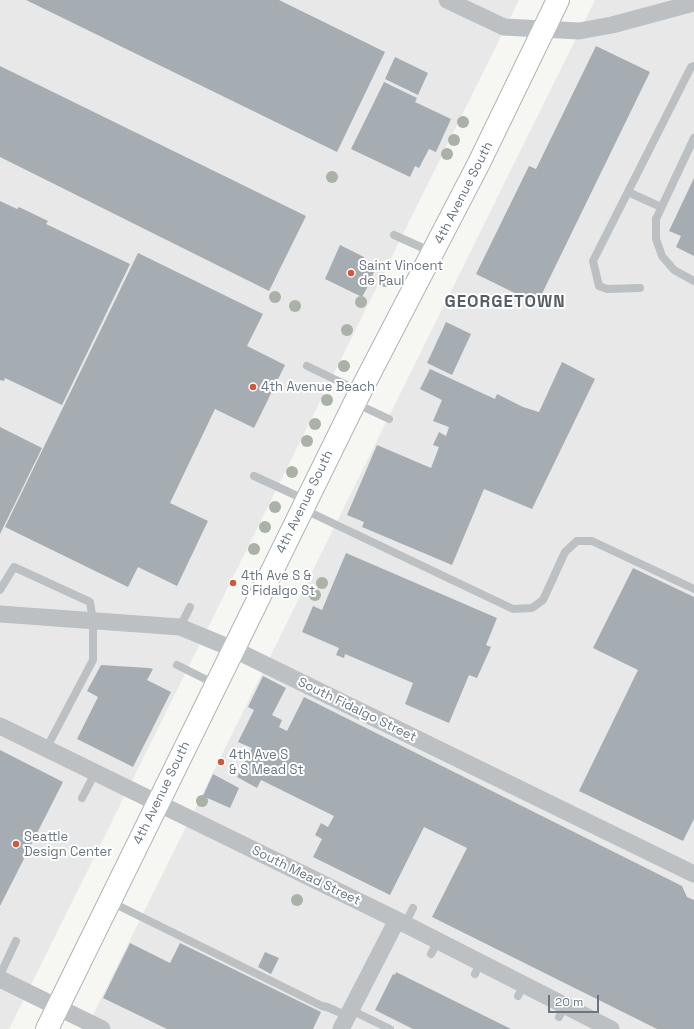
<!DOCTYPE html>
<style>
body{margin:0}
#map{position:relative;width:694px;height:1029px;overflow:hidden;background:#f6f6f3;font-family:"Space Grotesk",sans-serif}
canvas{display:block}
.scale{position:absolute;left:548px;top:995px;width:51px;height:18px;box-sizing:border-box;border:2px solid #697681;border-top:0;padding-left:5px;font-size:12px;line-height:14px;white-space:nowrap;color:#697681;-webkit-text-stroke:3px #fff;paint-order:stroke}
</style>
<div id="map">
<canvas width="694" height="1029"></canvas>
<div class="scale">20 m</div>
</div>
<script>
const ctx = document.querySelector('canvas').getContext('2d');
ctx.lineJoin = 'round';
function paint(path, color) { ctx.fillStyle = color; ctx.fill(path, 'evenodd'); }
const poly = rows => new Path2D(rows.map(r => 'M' + r).join(''));
function stroke(path, color, width, dash) { ctx.strokeStyle = color; ctx.lineWidth = width; ctx.lineCap = dash ? 'butt' : 'round'; ctx.setLineDash(dash || []); ctx.stroke(path); }
function drawText(font, color, halo, rows, align = 'center') {
  ctx.font = font + ' "Space Grotesk",sans-serif'; ctx.lineWidth = 4; ctx.setLineDash([]); ctx.textBaseline = 'middle'; ctx.strokeStyle = halo; ctx.fillStyle = color; for (const [text, x, y, turn = 0] of rows) {
    ctx.save(); ctx.translate(x, y); ctx.rotate((+turn || 0) * Math.PI / 180); ctx.textAlign = isNaN(turn) ? turn : align; if (halo) ctx.strokeText(text, 0, 0); ctx.fillText(text, 0, 0); ctx.restore();
  }
}
paint(poly([
 [0,0,519,0,9,1029,0,1029],
 [595,0,694,0,694,1029,86,1029]
]), '#e7e8e7');
paint(poly([
 [26,0,279,0,385,52,337,152],
 [596,46,650,72,537,304,476,274,529,166,536,169],
 [395,57,428,73,418,95,385,79],
 [0,66,306,216,269,291,0,157],
 [384,82,417,98,415,102,451,119,436,152,429,149,419,168,415,166,410,177,351,149],
 [694,178,694,256,676,247,681,236,669,231],
 [0,201,17,209,19,207,48,221,46,224,130,264,62,405,5,378,4,381,0,380],
 [340,245,364,257,363,260,377,266,371,278,375,280,371,287,368,286,362,297,325,279],
 [138,253,263,314,247,346,285,365,254,428,215,409,170,503,208,521,177,586,138,567,128,587,5,527],
 [446,322,471,334,452,375,427,363],
 [562,362,595,379,532,509,484,489,452,565,362,527,364,522,347,515,377,445,431,468,439,447,433,445,439,432,446,436,449,427,433,421,442,400,420,389,430,369,495,399,497,394,523,407,539,412],
 [0,427,42,448,0,534],
 [346,553,497,618,486,645,491,647,477,678,469,675,449,723,405,704,413,683,345,654,344,658,336,655,339,648,302,632,313,606,322,610],
 [633,568,694,597,694,819,683,841,579,791,638,670,593,648],
 [101,665,149,668,153,669,147,680,171,692,133,767,77,739,98,697,87,691],
 [263,676,286,688,272,715,282,720,279,727,287,731,304,697,682,886,687,897,694,900,694,1029,657,1029,432,917,467,848,424,827,390,895,313,857,322,839,315,835,321,823,328,827,334,816,261,780,257,788,237,777,252,748,238,742,254,710,248,707],
 [0,750,63,782,0,906],
 [213,774,239,788,230,808,203,796],
 [130,943,170,963,180,943,321,1012,313,1029,167,1029,103,998],
 [265,952,279,958,271,974,258,967],
 [396,972,511,1029,413,1029,375,1010,393,974,395,975]
]), '#a6adb2');
const primary = poly([
 [47,1029,360,392,479,163,558,0]
]);
stroke(primary, '#b0b4b7', 24);
stroke(poly([
 [694,138,656,219,656,239,662,256,674,270,694,281],
 [628,192,661,207],
 [394,235,432,252],
 [640,288,607,289,599,286,593,261,691,67,694,66],
 [307,366,359,391],
 [355,403,389,419],
 [254,476,306,500],
 [303,509,513,609,532,608,543,600,565,552,577,541,592,541,694,589],
 [0,590,14,567,90,602,93,621,93,660,46,749],
 [180,627,190,607],
 [177,665,215,684],
 [82,798,95,773],
 [111,902,322,1006,327,1007,348,1016],
 [405,924,413,908],
 [431,954,438,941],
 [475,974,480,962],
 [0,975,16,941],
 [518,996,524,984],
 [351,1010,390,1029],
 [559,1017,565,1005]
]), '#bcc0c3', 8);
stroke(poly([
 [447,0,504,27,579,31,612,25,694,3],
 [0,614,180,627,233,649,694,874],
 [0,726,397,920,611,1029],
 [0,979,102,1029],
 [341,1029,397,920]
]), '#bcc0c3', 17);
stroke(primary, '#fff', 22);
ctx.fillStyle = '#aab1a6';
for (const [x, y] of [
 [463,122],
 [454,140],
 [447,154],
 [332,177],
 [385,281],
 [275,297],
 [361,302],
 [295,306],
 [347,330],
 [344,366],
 [327,400],
 [315,424],
 [307,441],
 [292,472],
 [275,507],
 [265,527],
 [254,549],
 [322,583],
 [315,595],
 [202,801],
 [297,900]
]) { ctx.beginPath(); ctx.arc(x, y, 6, 0, 2 * Math.PI); ctx.fill(); }
for (const [x, y, r, color] of [
 [351,273,4,"#ce5a3b"],
 [253,387,4,"#ce5a3b"],
 [233,583,4,"#ce5a3b"],
 [221,762,4,"#ce5a3b"],
 [16,844,4,"#ce5a3b"]
]) { const dot = new Path2D(); dot.arc(x, y, r, 0, 2 * Math.PI); ctx.fillStyle = color; ctx.fill(dot); stroke(dot, '#fff', 1.5); }
drawText('13px', '#697681', '#fff', [
 ["4th Avenue South",464,193,-63],
 ["4th Avenue South",305,502,-64],
 ["South Fidalgo Street",357,710,26],
 ["4th Avenue South",162,793,-64],
 ["South Mead Street",306,876,26]
]);
drawText('13px', '#697681', '#fff', [
 ["Saint Vincent",359,266],
 ["de Paul",359,281],
 ["4th Avenue Beach",261,387],
 ["4th Ave S &",241,576],
 ["S Fidalgo St",241,591],
 ["4th Ave S",229,755],
 ["& S Mead St",229,770],
 ["Seattle",24,837],
 ["Design Center",24,852]
], 'left');
ctx.letterSpacing = '1px';
drawText('bold 17px', '#565f67', '#fff', [
 ["GEORGETOWN",505,302]
]);
ctx.letterSpacing = '0px';
</script>
